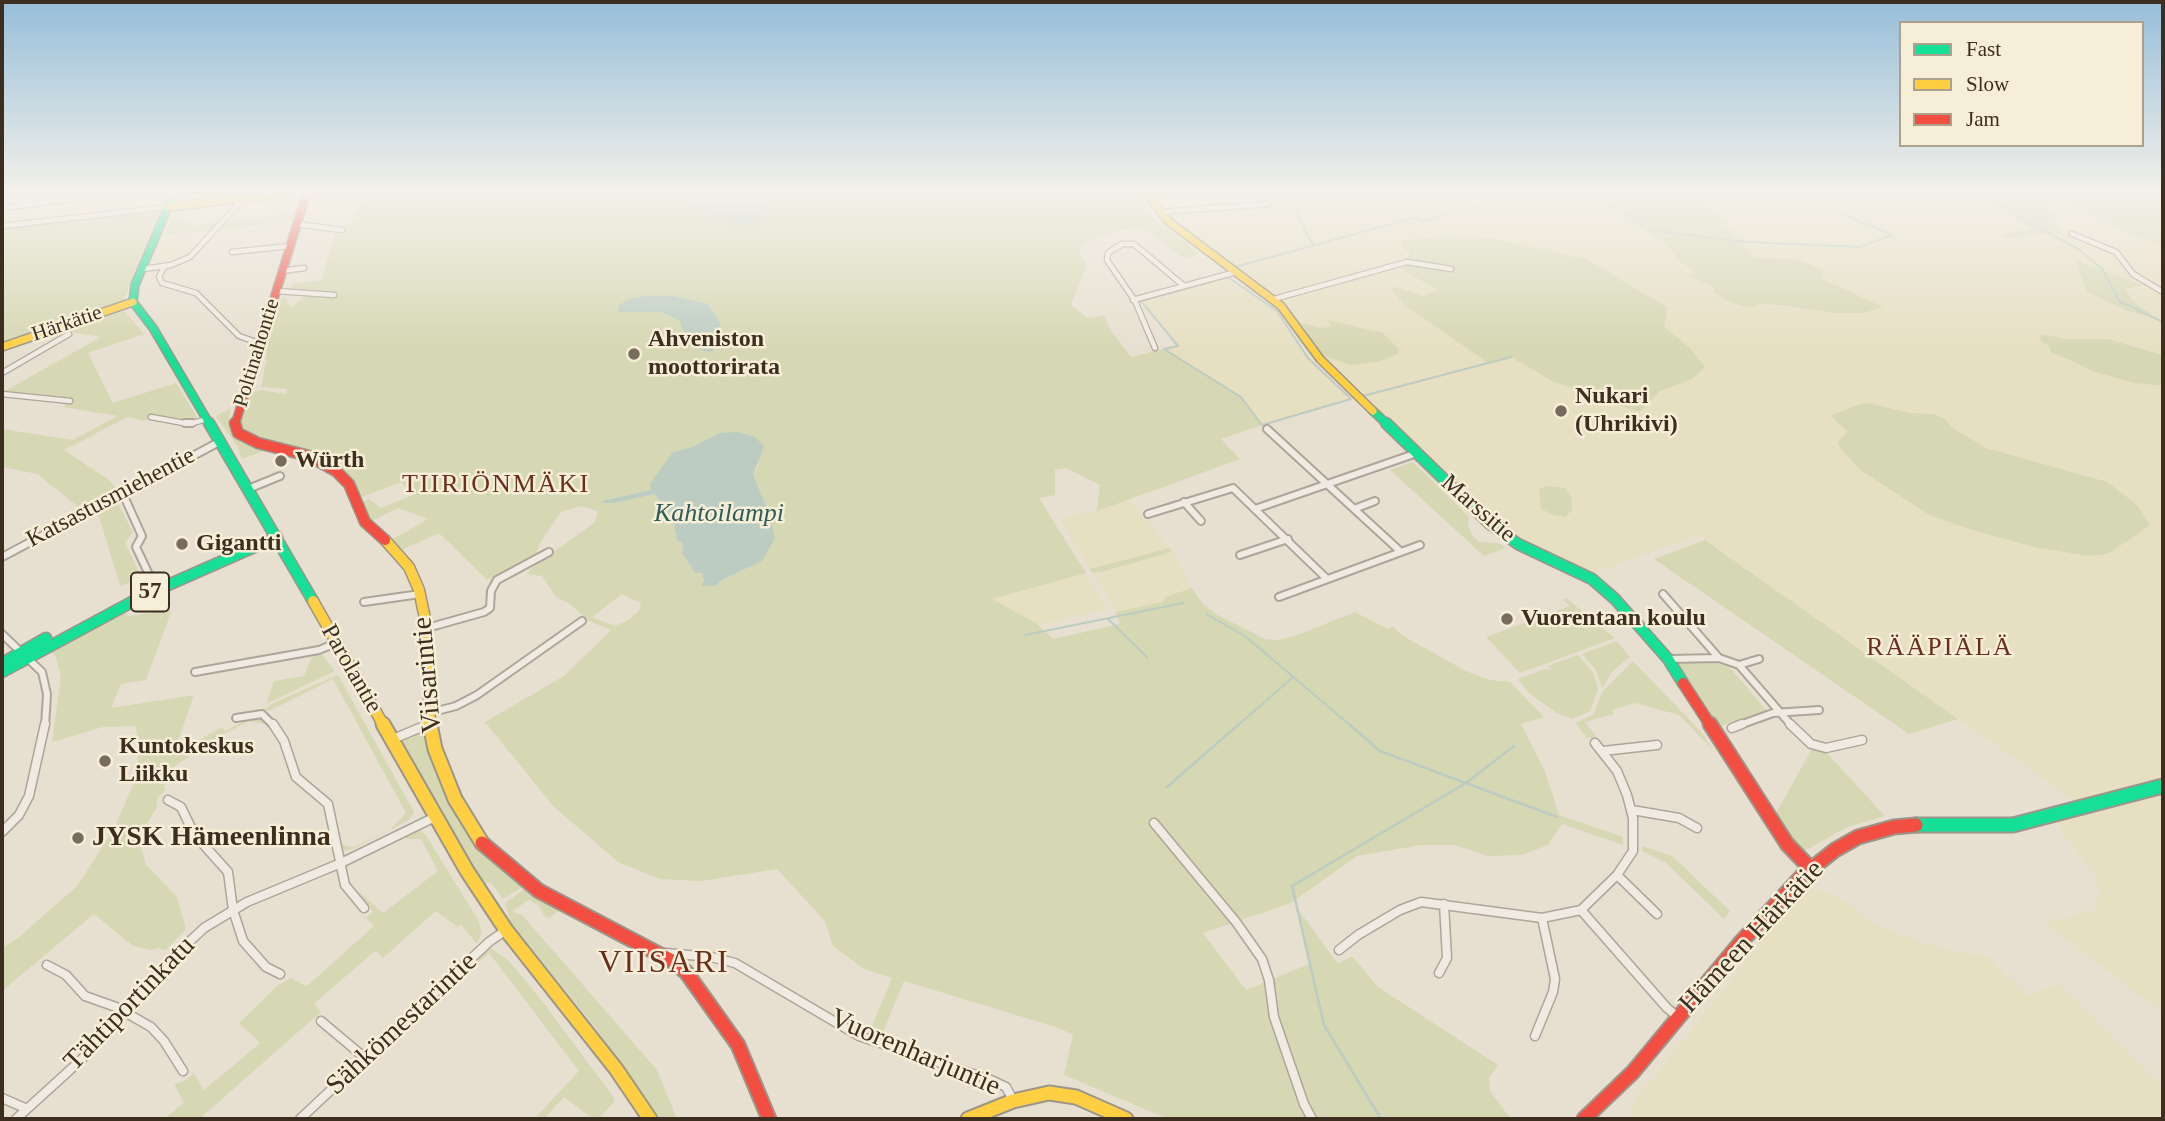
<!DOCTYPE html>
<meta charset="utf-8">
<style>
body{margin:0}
#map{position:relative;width:2165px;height:1121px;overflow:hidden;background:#e7e0d1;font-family:"Times New Roman",serif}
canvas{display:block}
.frame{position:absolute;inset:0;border:4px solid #3d2e20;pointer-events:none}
.legend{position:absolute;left:1899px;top:21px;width:245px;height:126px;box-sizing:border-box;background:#f7eed8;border:2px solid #ada18e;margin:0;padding:9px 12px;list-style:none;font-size:21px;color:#3d2e20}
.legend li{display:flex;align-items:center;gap:14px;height:35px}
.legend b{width:35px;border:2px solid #ada18e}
</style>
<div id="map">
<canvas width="2165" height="1121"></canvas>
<div class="frame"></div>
<ul class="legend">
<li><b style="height:9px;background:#16e098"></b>Fast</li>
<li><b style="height:9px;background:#ffcf43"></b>Slow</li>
<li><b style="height:9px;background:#f24e42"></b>Jam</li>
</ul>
</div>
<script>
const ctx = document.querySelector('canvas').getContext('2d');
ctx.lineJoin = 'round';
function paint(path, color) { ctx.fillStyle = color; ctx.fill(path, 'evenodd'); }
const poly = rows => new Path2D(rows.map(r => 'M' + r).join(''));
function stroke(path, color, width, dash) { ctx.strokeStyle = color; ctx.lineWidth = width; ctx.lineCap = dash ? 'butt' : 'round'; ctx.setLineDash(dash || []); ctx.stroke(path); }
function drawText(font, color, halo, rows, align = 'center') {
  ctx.font = font + ' "Times New Roman",serif'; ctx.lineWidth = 5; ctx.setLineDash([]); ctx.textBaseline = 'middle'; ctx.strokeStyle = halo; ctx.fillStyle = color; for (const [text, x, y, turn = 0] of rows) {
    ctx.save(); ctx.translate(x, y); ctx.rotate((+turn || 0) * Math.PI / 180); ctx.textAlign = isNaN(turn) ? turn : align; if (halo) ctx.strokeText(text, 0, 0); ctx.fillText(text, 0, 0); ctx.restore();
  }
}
paint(poly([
 [1339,195,1367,195,1369,200,1395,208,1431,208,1441,198,1436,195,1589,195,1625,214,1677,254,1676,259,1697,273,1689,277,1758,304,1832,313,1819,278,1823,272,1795,259,1755,258,1703,199,1733,195,1790,195,1802,206,1807,207,1848,195,1915,199,1931,195,1984,199,2032,229,2062,232,2051,222,2059,218,2044,208,2057,204,2065,205,2163,248,2163,356,2136,345,2065,339,2047,335,2135,383,2163,386,2163,1014,2045,922,2094,910,2099,894,2095,874,2062,833,2059,821,2082,812,2069,797,1699,535,1591,574,1523,543,1492,521,1317,353,1285,306,1169,213,1341,201],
 [1441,236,1486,237,1587,259,1631,285,1668,308,1663,327,1690,348,1692,379,1659,392,1639,412,1554,382,1397,287,1423,296,1437,290,1401,269,1414,238],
 [2076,262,2143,285,2125,288,2137,305,2151,313,2145,316,2124,310,2086,291],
 [1344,324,1383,334,1399,349,1398,353,1378,362,1351,365,1324,356,1308,325,1323,328],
 [2057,469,2090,475,2034,547,1962,527,1928,514],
 [164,235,188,239,186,249,196,249,178,260,158,262],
 [1228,277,1277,311,1302,351,1349,399,1262,425,1241,397,1164,349,1178,346,1141,301],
 [1128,498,1171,549,1192,588,1165,597,1163,602,1116,612,1060,518,1097,511],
 [1086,573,1107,609,1038,625,992,598],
 [1806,885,1844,900,1871,922,1887,930,1939,948,1988,957,2029,996,2058,984,2163,1086,2163,1119,1631,1119,1631,1107,1640,1094]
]), '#e6dfc2');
paint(poly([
 [366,195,1140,195,1154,218,1200,254,1185,259,1153,235,1140,229,1119,230,1099,237,1084,244,1079,249,1086,266,1071,305,1088,318,1104,315,1110,329,1131,357,1164,349,1241,397,1262,425,1221,439,1240,459,1097,511,1100,485,1066,468,1055,470,1055,495,1039,498,1086,573,992,599,1036,623,1053,639,1120,624,1116,612,1163,602,1165,597,1192,588,1203,604,1217,615,1265,639,1278,640,1295,636,1355,612,1388,629,1393,627,1403,636,1466,671,1489,680,1510,682,1544,717,1521,724,1545,772,1559,815,1623,837,1623,845,1562,824,1548,845,1521,855,1488,856,1455,845,1421,845,1357,856,1291,903,1203,933,1246,990,1307,965,1310,962,1297,908,1338,964,1352,956,1378,987,1498,1065,1489,1078,1490,1091,1511,1119,1168,1119,1064,1075,1073,1035,1059,1028,904,981,881,1037,869,1033,892,978,864,969,833,946,825,921,777,869,701,881,660,879,618,862,554,807,485,722,564,676,611,630,587,620,570,604,555,596,542,576,527,574,533,567,595,522,598,511,581,506,561,512,542,540,537,551,541,553,523,565,518,565,487,580,439,533,402,550,391,540,428,519,398,508,370,522,360,503,369,499,381,508,413,495,401,482,359,498,335,462,312,452,249,436,241,423,249,393,261,390,286,394,287,389,261,387,267,356,265,346,281,299,285,297,291,307,306,295,289,292,293,284,322,280,335,232,350,223],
 [719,433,759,464,753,475,768,510,762,561,722,580,716,586,702,586,704,580,702,572,695,573,682,553,683,544,677,540,672,514,654,494,615,503,603,501,651,490,673,452,692,447],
 [622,594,641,603,639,611,627,621,615,626,592,617],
 [1589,195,1733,195,1704,200,1755,258,1795,259,1818,268,1824,272,1820,278,1883,307,1863,313,1832,313,1779,305,1758,304,1748,308,1729,302,1715,293,1714,287,1688,276,1696,272,1675,259,1676,253,1625,214],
 [1931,195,2163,195,2163,248,2065,205,2057,204,2045,209,2060,218,2052,222,2063,233,2001,238,2007,233,2031,229,1984,199],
 [155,211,159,213,157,220,142,251,124,301,2,344,2,227],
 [294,213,291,221,217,231,227,221],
 [172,218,196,225,219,222,211,231,164,235],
 [1441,236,1486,237,1587,259,1668,308,1664,327,1690,348,1705,367,1692,379,1659,392,1639,412,1554,382,1511,357,1487,362,1405,305,1390,289,1397,287,1423,296,1437,290,1401,269,1410,253,1401,245,1402,241],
 [2076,261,2144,285,2125,289,2137,305,2151,313,2146,316,2124,310,2086,291],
 [125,311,144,334,88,353,113,403,176,383,198,419,191,422,152,415,145,421,128,417,64,450,109,480,118,491,77,506,37,474,2,467,2,429,73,440,118,416,63,407,70,400,3,392,101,337,71,332,55,342,55,339,44,336],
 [1328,320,1383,333,1399,349,1398,354,1378,362,1351,365,1324,356,1310,339,1301,323,1323,328,1331,326],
 [2047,335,2065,339,2108,339,2159,354,2163,356,2163,386,2135,383,2095,372,2050,351,2050,347,2041,341,2040,336],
 [1868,403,1909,413,1934,414,1944,418,1951,427,1986,448,2107,482,2137,505,2150,525,2108,554,2087,556,2034,547,1962,527,1928,514,1859,469,1838,445,1838,441,1848,432,1831,416,1854,406],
 [231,408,229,418,231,432,237,439,266,450,242,459,237,446,216,416],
 [1413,462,1469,517,1468,525,1473,537,1479,542,1498,543,1506,548,1484,556,1390,470],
 [1547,486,1565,488,1572,499,1572,510,1565,517,1550,514,1541,508,1539,489],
 [118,504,133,532,125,543,142,578,120,586,98,513],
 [1705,540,1958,719,1909,734,1654,559],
 [1170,548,1172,551,1161,555,1105,571,1093,573,1090,569],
 [1566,598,1615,638,1520,673,1486,637,1570,606,1563,600],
 [172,610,146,680,121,684,111,708,194,695,177,744,197,741,222,727,225,731,250,718,263,719,269,725,249,721,211,741,170,770,163,789,167,789,158,797,156,809,138,837,146,865,177,897,186,929,166,950,158,948,151,950,133,946,94,914,2,991,2,948,18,938,77,886,113,831,139,771,136,726,103,727,52,742,61,677,56,657,51,651,124,612,129,616],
 [1617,641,1630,657,1613,671,1602,688,1596,670,1582,654],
 [320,652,335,671,266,704,274,681,304,676,313,654],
 [1578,655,1593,672,1598,689,1590,711,1573,719,1557,713,1530,694,1518,679,1545,669,1552,670,1548,667,1550,665],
 [1633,661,1702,733,1713,750,1679,715,1635,703,1612,710,1614,714,1585,722,1600,741,1586,737,1576,723,1594,714,1602,692],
 [1707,661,1727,666,1733,671,1767,711,1717,727,1676,662],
 [338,675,414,812,409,820,353,849,344,851,342,844,352,848,391,829,406,813,333,679,269,711,264,710,273,703],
 [417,732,427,736,482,852,524,886,503,899,493,885,489,882,485,884,480,877,402,745,403,738],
 [1813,747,1822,748,1885,816,1847,827,1803,852,1792,841,1775,815],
 [419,830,426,835,478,920,482,931,479,940,476,943,461,924,458,927,436,911,383,958,375,951,314,1004,321,1012,199,1119,164,1119,184,1103,174,1084,185,1081,194,1073,204,1090,260,1043,239,1023,277,986,291,978,307,986,374,926,366,918,356,915,367,917,373,912,357,890,383,913,438,871,421,839,407,839,405,836],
 [1642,846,1672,856,1730,911,1724,919,1665,862,1642,851],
 [526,888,559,910,550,918,544,916,538,905,529,900,512,911,523,916,657,1070,677,1119,661,1119,594,1026,510,921,505,903],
 [489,947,508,960,539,997,614,1098,614,1102,598,1119,593,1119,564,1097,546,1117,548,1119,534,1119,579,1071,489,953,454,985,454,980]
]), '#d6d7b3');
paint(poly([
 [662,195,752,195,769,207,757,224,748,226,731,224,687,208],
 [645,296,673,296,708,304,720,323,720,346,710,352,687,346,680,321,662,312,618,312,618,306,627,300],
 [738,432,755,437,764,446,753,475,768,510,775,538,762,561,722,580,716,586,701,586,704,580,702,573,695,573,682,553,683,544,677,540,672,514,654,494,615,503,604,503,602,501,651,490,650,484,673,452,692,447,719,433]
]), '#bcccc2');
stroke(poly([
 [1492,195,1500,200,1527,195],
 [1589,195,1625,214,1647,230,1748,242,1860,247,1892,235,1818,204],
 [1865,195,1915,199,1912,195],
 [1949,195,1990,197,2006,210,2080,250,2103,270,2119,301,2163,322],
 [1291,201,1313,245],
 [1819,203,1848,195],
 [1235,267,1417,217,1421,221,1500,200],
 [1228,277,1277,311,1308,358,1351,399,1262,425,1241,397,1164,349,1178,346,1141,301,1228,277],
 [1363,396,1511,357],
 [1206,614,1245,636,1351,726],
 [1108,619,1147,657],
 [1025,635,1183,603],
 [1237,726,1292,678]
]), '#bcccc2', 2);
stroke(poly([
 [1349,724,1380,751,1557,817],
 [1167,787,1239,724],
 [1381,1119,1324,1025,1292,886,1466,783,1514,746]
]), '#bcccc2', 2.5);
const streetFar2 = poly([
 [340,200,343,195],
 [22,204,32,195],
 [2,208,106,195],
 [1160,212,1268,204],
 [296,224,342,230],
 [2,226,168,207],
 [2072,234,2116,252,2133,274,2163,292],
 [232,252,290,246],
 [164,267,159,277,162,283,196,293,239,336,259,343],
 [143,269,171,265,190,257,244,198],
 [282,271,304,268],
 [276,291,334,295],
 [1274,299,1407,262,1451,269],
 [1133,300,1236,272],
 [1155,348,1135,301,1107,260,1108,253,1122,244,1134,244,1184,286],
 [2,373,69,334],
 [2,394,70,401],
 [151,417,189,424,207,419]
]);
const streetFar1 = poly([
 [185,423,192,423],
 [1267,429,1401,552],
 [248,489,280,476],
 [123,494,142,536,136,547,153,583],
 [1184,502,1201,521],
 [1255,509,1417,453],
 [1354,509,1375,501],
 [1148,514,1233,488,1326,578],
 [1240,555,1288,539],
 [2,557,221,441],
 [1663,594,1719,658],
 [1279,597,1420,545],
 [364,602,420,594],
 [427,628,484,612,490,608,491,591,497,580,549,552],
 [2,634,42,672,47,694,45,726],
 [1668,659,1719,658,1739,665,1792,726],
 [1739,665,1759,659],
 [195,672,319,650,336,643],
 [429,713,456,706,477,695,582,621],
 [236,718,262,714,274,726],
 [425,726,430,724],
 [1737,726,1773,713,1819,710]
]);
const street = poly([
 [273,724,284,741,296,777,328,804,345,885,364,908],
 [1790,724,1811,744,1826,748,1862,740],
 [1732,728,1742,724],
 [393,739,429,724],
 [1603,751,1657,745],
 [168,800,181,807,194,834,228,872,233,910,243,941,266,967,280,974],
 [1632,810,1679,818,1697,828],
 [1154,823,1236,922,1262,959,1269,980,1274,1017,1304,1104,1312,1119],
 [2,832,19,815,29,796,45,724],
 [1617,875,1657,914],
 [1581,910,1667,1008,1678,1017],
 [1339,950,1358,935,1400,910,1421,902,1542,918,1581,910,1617,875,1633,851,1633,818,1627,795,1617,771,1595,743],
 [666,953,711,957,735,963,859,1036,991,1080,1006,1087,1013,1100],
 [47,965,66,975,85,996,116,1007,151,1027,164,1041,183,1071],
 [1439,973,1447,958,1444,904],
 [321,1021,365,1058],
 [1535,1036,1553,992,1555,979,1542,918],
 [2,1098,25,1108],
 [16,1119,82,1059,173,957,204,928,247,902,341,863,435,817],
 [300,1119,489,942,506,930]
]);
const fastFar2 = poly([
 [173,195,135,285,133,302,153,328,210,425],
 [1373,411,1388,425]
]);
const fastFar1 = poly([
 [209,423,313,601],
 [1386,423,1490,524,1518,544,1592,579,1615,599,1668,659,1683,683],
 [2,663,46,638],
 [2,672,143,596,277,537]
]);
const fast = poly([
 [1916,825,2013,825,2163,786]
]);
const slowFar2 = poly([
 [1148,195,1168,221,1281,306,1320,359,1373,411],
 [168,207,273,195],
 [2,347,133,302]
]);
const slowFar1 = poly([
 [385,540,409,567,419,590,427,628,430,726],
 [313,601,384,726]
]);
const slow = poly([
 [383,724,467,871,506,930,616,1069,650,1119],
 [430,724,435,749,455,799,482,843],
 [968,1119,1013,1101,1049,1093,1076,1097,1126,1119]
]);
const jamFar2 = poly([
 [235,425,306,195]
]);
const jamFar1 = poly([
 [235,423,238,433,258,443,309,456,336,471,349,484,365,522,385,540],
 [1683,683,1711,726]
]);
const jam = poly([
 [1710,724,1787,844,1810,868],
 [482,843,539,891,672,961,686,972,738,1045,769,1119],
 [1584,1119,1633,1072,1741,942,1802,876,1835,850,1858,837,1894,827,1916,825]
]);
stroke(streetFar2, '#ada599', 7);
stroke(streetFar1, '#ada599', 10);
stroke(street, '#ada599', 11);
stroke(fastFar2, '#9c958a', 10);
stroke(fastFar1, '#9c958a', 13);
stroke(fast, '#9c958a', 17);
stroke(slowFar2, '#9c958a', 10);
stroke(slowFar1, '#9c958a', 13);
stroke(slow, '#9c958a', 17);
stroke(jamFar2, '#9c958a', 10);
stroke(jamFar1, '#9c958a', 13);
stroke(jam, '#9c958a', 17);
stroke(streetFar2, '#efebe3', 4.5);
stroke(streetFar1, '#efebe3', 6);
stroke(street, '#efebe3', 8);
stroke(fastFar2, '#16e098', 7);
stroke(fastFar1, '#16e098', 10);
stroke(fast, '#16e098', 13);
stroke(slowFar2, '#ffcf43', 7);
stroke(slowFar1, '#ffcf43', 10);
stroke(slow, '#ffcf43', 13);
stroke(jamFar2, '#f24e42', 7);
stroke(jamFar1, '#f24e42', 10);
stroke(jam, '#f24e42', 13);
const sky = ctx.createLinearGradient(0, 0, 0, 352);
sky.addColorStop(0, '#96bed9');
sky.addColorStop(0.55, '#f4f1ea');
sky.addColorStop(1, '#f4f1ea00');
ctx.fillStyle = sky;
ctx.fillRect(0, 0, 2165, 352);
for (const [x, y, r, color] of [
 [634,354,7,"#786c5e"],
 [1561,411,7,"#786c5e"],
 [281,461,7,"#786c5e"],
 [182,544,7,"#786c5e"],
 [1507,619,7,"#786c5e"],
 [105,761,7,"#786c5e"],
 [78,838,7,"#786c5e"]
]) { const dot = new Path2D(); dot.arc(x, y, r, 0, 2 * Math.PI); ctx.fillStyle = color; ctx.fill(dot); stroke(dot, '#f7eed8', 2.5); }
drawText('21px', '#3d2e20', '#f7eed8', [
 ["Härkätie",67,324,-19],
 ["Poltinahontie",257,353,-73]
]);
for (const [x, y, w] of [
 [150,592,38]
]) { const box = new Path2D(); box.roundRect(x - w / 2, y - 19.5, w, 39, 5); ctx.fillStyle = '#f7eed8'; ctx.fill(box); stroke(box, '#3d2e20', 2); }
drawText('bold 23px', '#3d2e20', null, [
 ["57",150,592]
]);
drawText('bold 24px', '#3d2e20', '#f7eed8', [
 ["Ahveniston",648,340],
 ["moottorirata",648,368],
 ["Nukari",1575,397],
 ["(Uhrikivi)",1575,425],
 ["Würth",295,461],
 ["Gigantti",196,544],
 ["Vuorentaan koulu",1521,619],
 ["Kuntokeskus",119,747],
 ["Liikku",119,775]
], 'left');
drawText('24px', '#3d2e20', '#f7eed8', [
 ["Katsastusmiehentie",111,498,-28],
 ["Marssitie",1478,509,41],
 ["Parolantie",351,669,60]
]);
ctx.letterSpacing = '2px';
drawText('26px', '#6b2e1e', '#f7eed8', [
 ["TIIRIÖNMÄKI",496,485],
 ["RÄÄPIÄLÄ",1940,648]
]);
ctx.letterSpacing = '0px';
drawText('italic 26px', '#2f5d5a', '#f7eed8', [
 ["Kahtoilampi",719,514]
]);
drawText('28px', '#3d2e20', '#f7eed8', [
 ["Viisarintie",428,675,-95],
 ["Hämeen Härkätie",1752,937,-47],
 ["Tähtiportinkatu",130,1004,-46],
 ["Sähkömestarintie",402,1024,-43],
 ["Vuorenharjuntie",915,1053,23]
]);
drawText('bold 28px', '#3d2e20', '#f7eed8', [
 ["JYSK Hämeenlinna",92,838]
], 'left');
ctx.letterSpacing = '2px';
drawText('32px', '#6b2e1e', '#f7eed8', [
 ["VIISARI",664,964]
]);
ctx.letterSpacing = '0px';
</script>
